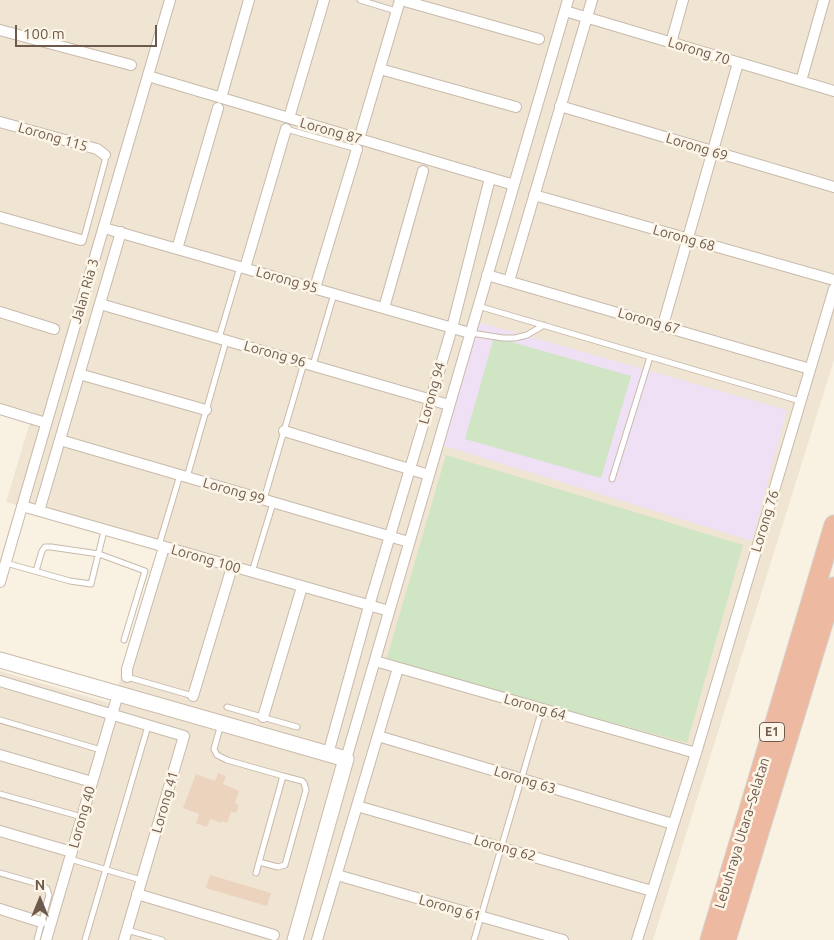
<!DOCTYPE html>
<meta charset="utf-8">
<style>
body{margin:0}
#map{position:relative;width:834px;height:940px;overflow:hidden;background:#f9f2e3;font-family:Ubuntu,sans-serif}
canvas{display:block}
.north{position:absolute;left:15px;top:875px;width:50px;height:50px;-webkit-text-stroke:4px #fdf6e8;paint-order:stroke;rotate:0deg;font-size:14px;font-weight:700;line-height:20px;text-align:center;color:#6e5a4c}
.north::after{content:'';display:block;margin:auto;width:18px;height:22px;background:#6e5a4c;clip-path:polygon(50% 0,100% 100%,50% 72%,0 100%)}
.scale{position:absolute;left:15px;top:25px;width:142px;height:22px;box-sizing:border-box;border:2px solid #6e5a4c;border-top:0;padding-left:6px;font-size:15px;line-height:18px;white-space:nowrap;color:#6e5a4c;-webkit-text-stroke:4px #fdf6e8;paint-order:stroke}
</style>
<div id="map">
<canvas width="834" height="940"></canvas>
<div class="north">N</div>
<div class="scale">100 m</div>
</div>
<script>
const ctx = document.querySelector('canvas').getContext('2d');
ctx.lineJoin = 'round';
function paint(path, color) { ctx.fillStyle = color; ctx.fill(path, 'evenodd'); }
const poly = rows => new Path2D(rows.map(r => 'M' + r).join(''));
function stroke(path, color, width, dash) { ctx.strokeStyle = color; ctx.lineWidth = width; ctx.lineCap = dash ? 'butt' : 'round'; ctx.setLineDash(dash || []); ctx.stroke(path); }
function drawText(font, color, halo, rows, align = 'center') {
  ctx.font = font + ' Ubuntu,sans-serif'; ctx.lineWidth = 5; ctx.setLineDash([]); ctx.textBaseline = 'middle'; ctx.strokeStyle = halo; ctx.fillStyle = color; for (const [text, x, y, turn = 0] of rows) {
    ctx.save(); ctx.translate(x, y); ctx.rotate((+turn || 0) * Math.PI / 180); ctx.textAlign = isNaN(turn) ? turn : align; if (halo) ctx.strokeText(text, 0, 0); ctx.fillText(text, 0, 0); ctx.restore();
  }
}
paint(poly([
 [0,0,834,0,834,360,653,940,0,940,0,671,113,704,159,547,6,502,33,412,0,403]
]), '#f0e4d2');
paint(poly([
 [478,322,787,410,752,541,441,445]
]), '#efe0f5');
paint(poly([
 [494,337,631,376,601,478,465,439],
 [446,455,743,545,687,743,386,661]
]), '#cfe5c3');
paint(poly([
 [218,773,226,776,223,784,239,791,235,803,239,805,236,813,231,812,227,823,222,821,222,823,210,819,207,827,196,823,199,814,183,808,196,774,215,781],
 [210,875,271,893,267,906,206,888]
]), '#ebd3be');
const lane = poly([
 [360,0,396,11],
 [286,129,357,149],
 [81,240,84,238,105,161,105,155],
 [478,306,800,401],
 [471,333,503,338,515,338,527,335,544,325],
 [219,338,240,267],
 [313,365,334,294],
 [187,477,226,341],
 [612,479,650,357],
 [264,499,304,363],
 [159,545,180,475],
 [6,563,70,581,91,584,104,531],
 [36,571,42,551,45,547,51,547,99,554,145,571,124,640],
 [252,572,273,503],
 [127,677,193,696],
 [227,707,297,727],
 [0,720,101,750],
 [221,724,214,749,217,755,227,760,283,776,256,873],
 [0,794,82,817],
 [70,859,141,880],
 [259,862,278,867,285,865,306,790,304,783,302,781,283,776],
 [0,873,42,885,47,889,49,895,37,940],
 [127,930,162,940],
 [85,940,148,726],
 [474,940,542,709]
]);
const street = poly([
 [401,0,539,39],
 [565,11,834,91],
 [0,30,131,65],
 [671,43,683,0],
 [380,69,516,107],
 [148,76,514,185],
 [801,81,824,0],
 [221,98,249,0],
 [560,106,834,187],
 [289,118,324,0],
 [0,122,97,149,105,155],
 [359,139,400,0],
 [534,195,834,280],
 [0,217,81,240],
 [104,228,470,333],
 [177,249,218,108],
 [245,268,286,129],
 [487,275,810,369],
 [509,281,592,0],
 [315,288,357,149],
 [100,304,449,405],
 [384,308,423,171],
 [0,312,54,329],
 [663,325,738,63],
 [79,374,206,410],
 [0,409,46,423],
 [284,431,429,475],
 [60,440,409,542],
 [22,506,389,611],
 [39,511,121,232],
 [0,582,170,0],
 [375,661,696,753],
 [127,677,127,669,164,547],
 [0,681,184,736,124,940],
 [193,696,232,567],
 [263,717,302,587],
 [378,736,673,824],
 [328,754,369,606,452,328,490,178],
 [0,755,92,782],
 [346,759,568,0],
 [357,806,652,891],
 [0,831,72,852],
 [337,875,563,940],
 [137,894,274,935],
 [0,909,41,922],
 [46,940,118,694],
 [317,940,398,668],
 [637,940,696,753,834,289]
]);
const secondary = poly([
 [0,660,346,759,295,940]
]);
const highway = poly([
 [710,940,834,525],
 [726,940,834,587]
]);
stroke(lane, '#c8baab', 7);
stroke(street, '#c8baab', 12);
stroke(secondary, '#cbbbaa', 17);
stroke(highway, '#d6d1cd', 21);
stroke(lane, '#fff', 5);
stroke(street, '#fff', 10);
stroke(secondary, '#fff', 15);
stroke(highway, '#edb9a0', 19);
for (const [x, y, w] of [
 [772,732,25]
]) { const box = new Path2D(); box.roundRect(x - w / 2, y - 9.5, w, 19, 4); ctx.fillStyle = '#fdf6e8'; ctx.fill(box); stroke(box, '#6e5a4c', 1); }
drawText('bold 12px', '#6e5a4c', null, [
 ["E1",772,732]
]);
drawText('14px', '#6e5a4c', '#fdf6e8', [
 ["Lorong 70",699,51,17],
 ["Lorong 87",331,131,16],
 ["Lorong 115",53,137,16],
 ["Lorong 69",697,147,17],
 ["Lorong 68",684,238,16],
 ["Lorong 95",287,280,16],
 ["Jalan Ria 3",85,291,-74],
 ["Lorong 67",649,321,16],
 ["Lorong 96",275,354,16],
 ["Lorong 94",432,393,-74],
 ["Lorong 99",234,491,16],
 ["Lorong 76",765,521,-73],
 ["Lorong 100",206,559,16],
 ["Lorong 64",535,707,16],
 ["Lorong 63",525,780,17],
 ["Lorong 41",165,802,-74],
 ["Lorong 40",82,817,-74],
 ["Lebuhraya Utara–Selatan",742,833,-73],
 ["Lorong 62",505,848,16],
 ["Lorong 61",450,908,16]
]);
</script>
